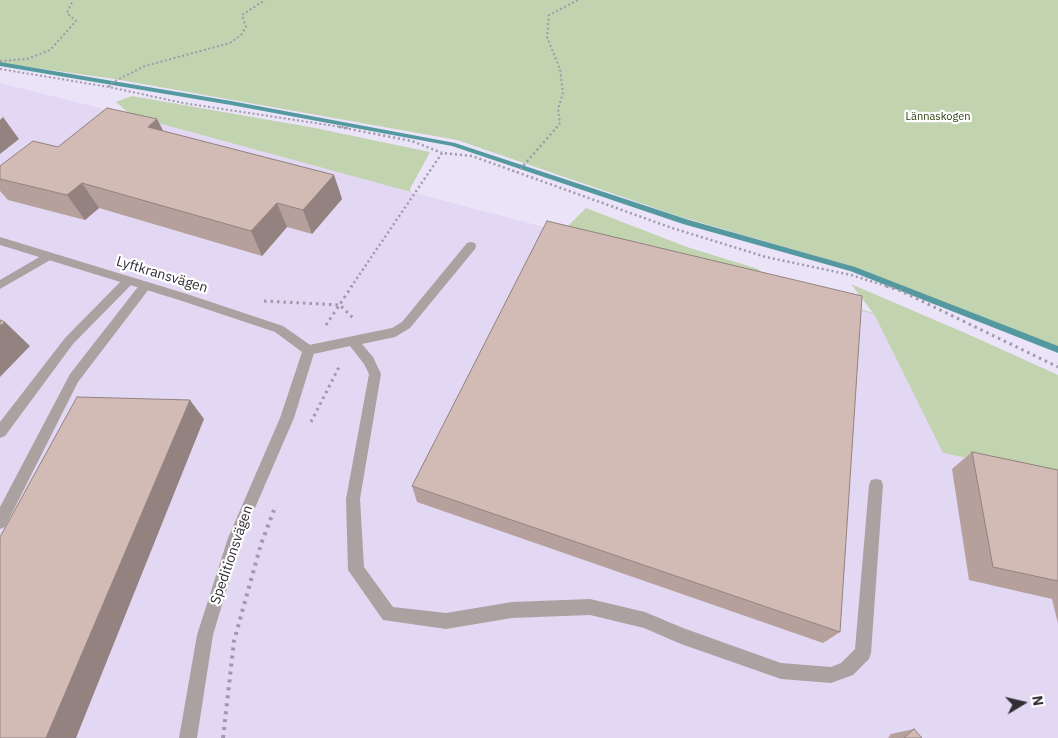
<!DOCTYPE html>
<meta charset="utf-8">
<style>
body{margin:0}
#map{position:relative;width:1058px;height:738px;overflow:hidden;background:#ebe4f8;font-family:"IBM Plex Sans",sans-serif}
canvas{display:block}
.north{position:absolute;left:998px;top:678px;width:50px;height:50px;-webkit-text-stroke:4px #fff;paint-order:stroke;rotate:81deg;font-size:14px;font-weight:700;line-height:20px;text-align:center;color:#312e36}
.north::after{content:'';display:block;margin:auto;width:18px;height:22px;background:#312e36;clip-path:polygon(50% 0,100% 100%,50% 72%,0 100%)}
</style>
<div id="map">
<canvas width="1058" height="738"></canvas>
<div class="north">N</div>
</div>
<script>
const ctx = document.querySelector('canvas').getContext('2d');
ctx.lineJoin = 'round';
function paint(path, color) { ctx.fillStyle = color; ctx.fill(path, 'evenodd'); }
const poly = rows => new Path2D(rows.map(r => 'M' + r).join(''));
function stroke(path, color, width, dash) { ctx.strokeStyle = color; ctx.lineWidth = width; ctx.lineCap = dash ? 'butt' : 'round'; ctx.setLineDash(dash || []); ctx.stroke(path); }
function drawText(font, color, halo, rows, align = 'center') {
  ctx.font = font + ' "IBM Plex Sans",sans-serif'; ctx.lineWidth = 4.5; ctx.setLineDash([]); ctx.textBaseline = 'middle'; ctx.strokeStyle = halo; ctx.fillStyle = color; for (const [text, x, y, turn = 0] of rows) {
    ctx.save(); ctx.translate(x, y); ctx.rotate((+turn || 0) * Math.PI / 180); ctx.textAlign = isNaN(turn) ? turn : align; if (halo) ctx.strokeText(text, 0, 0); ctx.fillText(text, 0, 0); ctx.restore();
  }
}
paint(poly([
 [0,83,132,116,411,192,874,314,943,453,1058,477,1058,738,0,738]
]), '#e3d8f3');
paint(poly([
 [0,0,1058,0,1058,347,847,265,678,216,457,140,115,79,0,63],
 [132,96,315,128,430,152,410,189,411,192,132,116,116,102],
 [586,208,687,247,758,269,772,282,873,313,851,284,972,336,1058,375,1058,477,943,453,874,314,563,231]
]), '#c2d3b0');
paint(poly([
 [0,62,231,101,455,143,689,220,855,267,1058,346,1058,353,850,271,683,224,452,146,231,105,0,66,0,62]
]), '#5599a0');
stroke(poly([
 [0,61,27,59,50,50,76,21,67,13,73,0],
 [0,69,109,87,183,103,348,128],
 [109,87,111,83,145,66,230,43,241,35,246,27,242,15,265,0],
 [556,128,560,123,558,109,563,93,560,69,547,37,549,15,578,0]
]), '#9f9aa9', 2, [2, 2.5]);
stroke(poly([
 [339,127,412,141,442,153],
 [517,173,557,127],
 [351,287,442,153,472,156,672,228,766,257,851,275,890,287]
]), '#9f9aa9', 2.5, [2, 3]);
stroke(poly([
 [886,286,901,291,1058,367],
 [264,301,340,305,354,319],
 [326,325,352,286],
 [311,422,340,365]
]), '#9f9aa9', 3, [2.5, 4]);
stroke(poly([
 [223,738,234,641,261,544,274,510]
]), '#9f9aa9', 4, [3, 5]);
paint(poly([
 [471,242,475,243,476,246,475,249,410,328,395,337,362,344,373,357,381,374,360,499,364,567,393,607,446,613,512,602,590,599,645,612,683,628,781,663,831,667,841,663,855,649,869,485,871,480,876,479,881,480,883,485,871,653,869,659,853,675,831,683,781,679,681,644,644,628,590,615,512,618,446,629,383,620,348,570,346,499,369,374,364,364,350,346,309,355,305,353,303,350,305,347,309,345,392,328,402,322,467,243,471,242],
 [48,252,53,256,52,259,0,289,0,280,48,252],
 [128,277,132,278,134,281,132,284,73,344,5,436,0,438,0,422,65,338,124,278,128,277],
 [145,282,151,286,149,289,78,382,5,527,0,529,0,507,70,374,141,283,145,282]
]), '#aca1a1');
paint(poly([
 [0,237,187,294,283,326,313,347,315,350,294,418,242,538,213,635,197,738,179,738,197,635,228,538,280,418,302,352,275,332,179,300,0,245,0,237]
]), '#aca1a1');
paint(poly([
 [157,119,163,131,334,175,342,199,312,234,287,227,262,256,99,208,85,220,8,200,0,191,0,166],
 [972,452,1058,470,1058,624,1052,599,969,580,952,469],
 [412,486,840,632,823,643,417,502],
 [914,729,922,738,888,738,891,734]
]), '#b5a09c');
paint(poly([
 [3,117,19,139,0,154,0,120],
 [157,119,170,144,148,127],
 [334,175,342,199,312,234,303,210],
 [82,183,99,208,85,220,67,195],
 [277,203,287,227,262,256,251,231],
 [5,322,30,346,0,377,0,326],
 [190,400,204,419,76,738,46,738]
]), '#93827f');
const building = poly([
 [107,108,157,119,148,127,334,175,303,210,277,203,251,231,82,183,67,195,0,179,0,166,33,141,58,147,107,108],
 [547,221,862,296,840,632,412,486,547,221],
 [0,320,5,322,0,326,0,320],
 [77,397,190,400,46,738,0,738,0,537,77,397],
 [972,452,1058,470,1058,581,993,567,972,452],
 [914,729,922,738,904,738,914,729]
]);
paint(building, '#d2bab5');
stroke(building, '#93827f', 1);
drawText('11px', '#2c400b', '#fff', [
 ["Lännaskogen",938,117]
]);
drawText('14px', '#312e36', '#fff', [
 ["Lyftkransvägen",162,275,17],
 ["Speditionsvägen",232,555,-71]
]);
</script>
